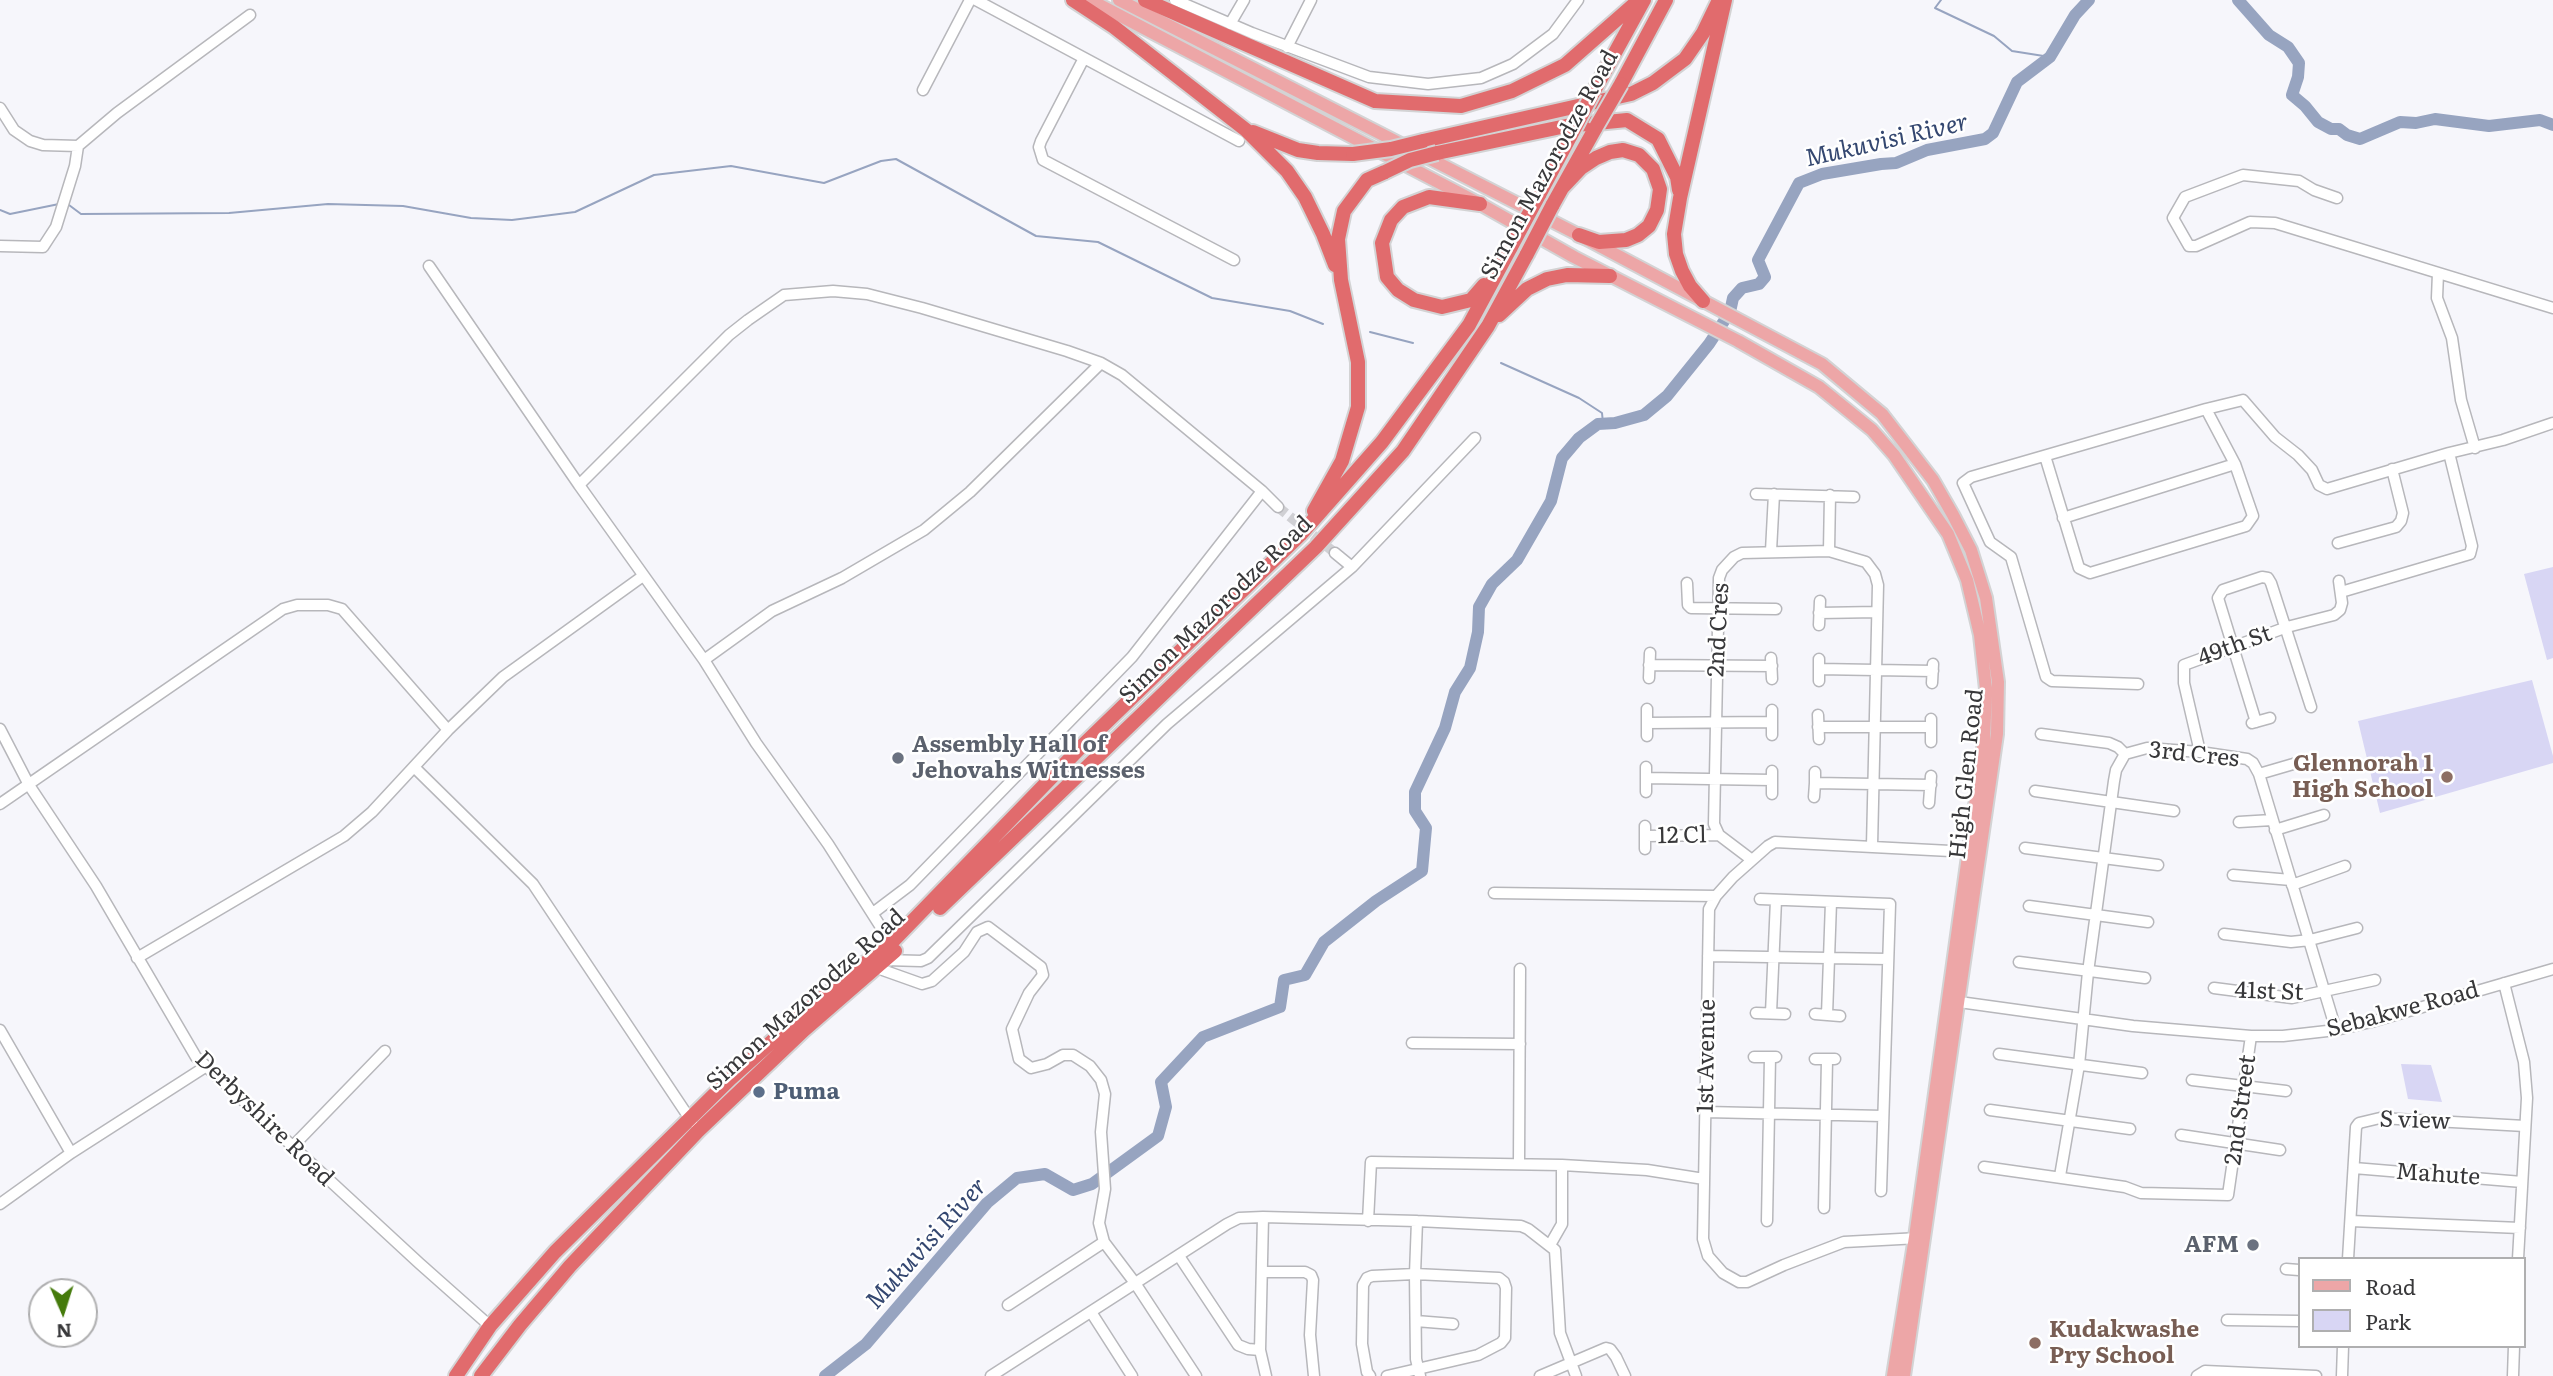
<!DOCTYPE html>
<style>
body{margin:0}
#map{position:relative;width:2553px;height:1376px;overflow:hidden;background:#f6f6fb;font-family:Literata,serif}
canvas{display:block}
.legend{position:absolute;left:2298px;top:1257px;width:228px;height:91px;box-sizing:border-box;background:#fff;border:2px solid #afafb0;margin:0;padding:9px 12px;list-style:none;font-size:21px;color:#38383a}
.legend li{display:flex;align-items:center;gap:14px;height:35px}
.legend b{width:35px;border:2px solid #afafb0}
.north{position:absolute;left:28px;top:1278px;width:70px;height:70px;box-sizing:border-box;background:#fff;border:2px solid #afafb0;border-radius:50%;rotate:177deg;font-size:19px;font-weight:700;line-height:28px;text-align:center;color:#38383a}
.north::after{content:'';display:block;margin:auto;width:24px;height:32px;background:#457b0c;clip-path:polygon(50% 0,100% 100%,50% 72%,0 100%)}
</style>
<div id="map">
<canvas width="2553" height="1376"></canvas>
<ul class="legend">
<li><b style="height:9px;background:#eda6a7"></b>Road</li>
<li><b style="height:19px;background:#d8d6f4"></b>Park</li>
</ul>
<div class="north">N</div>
</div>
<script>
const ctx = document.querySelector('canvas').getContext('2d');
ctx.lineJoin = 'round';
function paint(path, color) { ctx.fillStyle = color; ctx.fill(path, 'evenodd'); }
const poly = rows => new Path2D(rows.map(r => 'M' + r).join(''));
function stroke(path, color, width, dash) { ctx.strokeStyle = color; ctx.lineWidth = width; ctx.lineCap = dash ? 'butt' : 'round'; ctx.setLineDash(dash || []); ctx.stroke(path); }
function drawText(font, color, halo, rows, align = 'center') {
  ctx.font = font + ' Literata,serif'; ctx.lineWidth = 5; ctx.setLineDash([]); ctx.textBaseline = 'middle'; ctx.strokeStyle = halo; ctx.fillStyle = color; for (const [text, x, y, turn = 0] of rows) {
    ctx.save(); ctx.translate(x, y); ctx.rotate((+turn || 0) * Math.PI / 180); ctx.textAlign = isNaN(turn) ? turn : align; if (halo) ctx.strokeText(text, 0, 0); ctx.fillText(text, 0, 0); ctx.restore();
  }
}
paint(poly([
 [2553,567,2553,658,2547,660,2524,574],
 [2532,680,2553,756,2553,763,2380,813,2358,721],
 [2401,1064,2431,1065,2442,1102,2408,1099]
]), '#d8d6f4');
stroke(poly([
 [1941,0,1935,8,1994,36,2012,51,2050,57],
 [69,205,81,214,229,213,328,204,403,206,471,218,512,220,575,212,654,175,731,166,824,183,881,161,896,159,1036,236,1098,242,1212,298,1290,311,1323,324],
 [0,210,10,214,59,204],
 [1370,332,1413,343],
 [1501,363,1579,398,1602,413,1603,423]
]), '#97a4c0', 2);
stroke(poly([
 [2238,0,2269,35,2288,47,2299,63,2298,77,2292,95,2305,106,2318,122,2331,129,2339,129,2347,135,2360,139,2400,122,2416,123,2435,119,2489,126,2540,120,2553,125],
 [825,1376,866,1344,987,1203,1017,1178,1045,1174,1073,1190,1092,1184,1158,1136,1166,1107,1161,1082,1203,1037,1280,1007,1284,980,1305,975,1324,942,1376,901,1422,871,1426,828,1415,811,1415,792,1445,728,1455,692,1470,668,1478,632,1479,607,1492,584,1517,560,1551,501,1562,458,1579,438,1598,424,1615,423,1644,415,1667,396,1709,344,1730,312,1733,298,1742,288,1759,284,1765,277,1758,260,1799,183,1822,174,1881,164,1896,163,1927,150,1985,139,1993,133,2017,82,2050,57,2075,15,2089,0]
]), '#97a4c0', 12);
stroke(poly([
 [1278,507,1335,553]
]), '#d0d0d4', 10, [10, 5]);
const minor = poly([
 [976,0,1239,141],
 [1175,0,1252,33,1369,77,1428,84,1481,78,1513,64,1553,34,1578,0],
 [1230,24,1244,0],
 [1287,47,1311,0],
 [1084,58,1041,141,1039,147,1043,160,1234,260],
 [923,90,970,0],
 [0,108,14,130,30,141,43,145,78,146],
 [2337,198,2314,190,2299,181,2243,175,2185,197,2173,218,2189,246,2196,246,2250,222,2275,223,2553,308],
 [0,246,43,247,56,227,75,166,78,146,117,113,250,15],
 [429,266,579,485],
 [2438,273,2437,298,2452,338,2461,400,2475,448],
 [2206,409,2243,400,2275,437,2298,455,2312,470,2319,485,2327,489,2449,453,2503,440,2553,423],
 [2045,456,2079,568,2090,573,2246,526,2253,516,2235,464,2206,409,1971,477,1963,483,1990,542,2011,557,2046,677,2052,681,2138,684],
 [1756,494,1854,497],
 [2063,518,2235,464],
 [2338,543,2396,527,2401,521,2403,513,2392,469],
 [1771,551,1774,494],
 [1829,551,1830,495],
 [1335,553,1352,567],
 [1687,583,1688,605,1691,608,1776,609],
 [2341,592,2470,554,2472,546,2449,453],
 [1819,613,1877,612],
 [1819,625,1820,601],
 [1771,658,1772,679],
 [704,660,772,611,842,578,924,530,970,492,1101,363],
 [1649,665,1772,666],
 [1819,669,1933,671],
 [1649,678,1650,653],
 [1819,681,1819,659],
 [1932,683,1933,664],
 [1647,709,1647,736],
 [1818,715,1819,739],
 [2256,722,2218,598,2223,590,2262,577,2268,578,2271,583,2311,707],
 [1647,723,1772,722],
 [2252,723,2270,718],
 [1818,727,1931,727],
 [0,729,29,785,96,886,196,1057,419,1263,490,1326],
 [2041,734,2109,743,2118,747,2125,754],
 [1772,735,1772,710],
 [1931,742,1931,719],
 [2200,752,2184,683,2184,665,2287,627,2334,615,2340,610,2342,603,2339,581],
 [1646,767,1646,792],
 [415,768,533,884,692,1122],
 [1815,772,1815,783,1931,785],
 [2259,774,2307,760],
 [1646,778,1772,780],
 [2035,791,2174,811],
 [1772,794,1772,771],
 [1814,797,1815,783],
 [1929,803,1931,776],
 [0,804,283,609,297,605,328,605,342,609,448,730],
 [2239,822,2272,820],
 [2275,830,2324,815],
 [1645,836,1719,835],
 [2025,848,2158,865],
 [1645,849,1645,826],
 [1752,860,1719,835,1714,824,1719,578,1722,570,1734,557,1742,553,1829,551,1866,562,1875,574,1878,585,1872,846],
 [2233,875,2291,880],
 [2292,885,2345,866],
 [1494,893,1716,896],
 [1760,899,1890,904,1881,1191],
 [2029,906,2148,922],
 [873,913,910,885,1132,657,1262,491],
 [2224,934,2291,942,2310,940,2357,928],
 [891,943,828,844,756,743,704,660,579,485,729,335,748,320,784,295,833,291,867,294,922,308,1067,351,1101,363,1122,375,1262,491,1278,507],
 [1708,956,1888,959],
 [137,958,344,836,372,812,448,730,503,677,643,576],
 [885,960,921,961,928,958,1167,724,1352,567,1475,438],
 [2019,962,2145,978],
 [877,968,922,984,932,981,964,952,977,932,988,927,1041,967,1043,975,1029,993,1012,1029,1019,1059,1031,1068,1047,1064,1063,1055,1073,1055,1090,1066,1101,1080,1105,1094,1101,1132,1105,1189,1099,1223,1104,1242],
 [2504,983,2524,1062,2527,1098,2518,1259],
 [2214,988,2292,998,2375,980],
 [1952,1001,2133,1026,2251,1036,2283,1036,2336,1030,2371,1022,2553,969],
 [1756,1013,1785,1014],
 [1771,1013,1776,900],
 [1815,1014,1840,1016],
 [1827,1015,1831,902],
 [0,1030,71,1153],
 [1412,1043,1520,1044],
 [1999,1054,2142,1073],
 [1754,1057,1776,1057],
 [1815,1059,1835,1059],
 [2192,1080,2286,1091],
 [1990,1110,2130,1129],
 [1706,1112,1883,1116],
 [2181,1135,2280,1150],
 [292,1147,385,1051],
 [1519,1163,1520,969],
 [1562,1165,1647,1170,1704,1179],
 [1984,1167,2125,1187,2141,1193,2228,1195,2251,1036],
 [2354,1168,2522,1182],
 [2060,1176,2079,1065,2088,972,2114,781,2116,770,2125,754,2147,748,2200,752,2247,759,2253,763,2259,774,2336,1030],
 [0,1204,71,1153,205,1067],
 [1824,1208,1827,1060],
 [1263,1217,1260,1350,1266,1376],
 [1368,1221,1371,1162,1562,1165,1562,1224,1550,1245],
 [1417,1221,1415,1274,1416,1359,1420,1376],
 [1767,1221,1770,1057],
 [2351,1221,2520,1228],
 [1919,1238,1844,1242,1784,1265,1747,1282,1739,1282,1723,1273,1708,1256,1703,1239,1709,909,1716,896,1733,877,1768,846,1775,842,1970,852],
 [1179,1256,1238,1345,1248,1349,1260,1350],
 [2348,1259,2356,1127,2359,1123,2380,1118,2525,1126],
 [2286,1269,2299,1270],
 [1263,1272,1305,1272,1311,1275,1313,1280,1310,1335,1314,1376],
 [1008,1305,1104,1242,1135,1283,1196,1376],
 [1091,1312,1132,1376],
 [2227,1320,2299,1321],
 [1416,1321,1453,1324],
 [991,1376,1227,1224,1239,1218,1263,1217,1417,1221,1521,1226,1528,1229,1555,1250,1560,1333,1576,1376],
 [1370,1376,1367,1372,1362,1344,1363,1285,1367,1278,1372,1276,1415,1274,1499,1278,1504,1282,1506,1288,1505,1338,1501,1343,1478,1355,1387,1376],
 [1540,1376,1606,1348,1610,1349,1616,1357,1625,1376],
 [2197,1376,2205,1371,2316,1376],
 [2342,1376,2343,1346],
 [2513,1376,2514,1346]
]);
const major = poly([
 [1090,0,1480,204,1574,257,1738,341,1819,387,1872,430,1894,455,1948,534,1967,580,1980,635,1986,689,1984,741,1915,1237,1893,1376],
 [1119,0,1579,235,1822,364,1882,414,1933,480,1953,515,1971,550,1986,598,1998,682,1997,734,1904,1376]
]);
const highway = poly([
 [1073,0,1114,27,1246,130,1287,171,1305,197,1323,234,1335,265],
 [1145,0,1375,101,1461,106,1512,91,1565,65,1639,0],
 [1621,84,1666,0],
 [1594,91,1644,0],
 [1253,132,1298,150,1318,153,1353,154],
 [1423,141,1631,94,1653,83,1685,59,1703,33,1719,0],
 [1437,153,1566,126,1627,120,1658,139,1677,177,1679,190],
 [1563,187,1581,168,1596,158,1610,152,1623,150,1639,155,1653,169,1660,189,1657,210,1649,226,1638,235,1626,240,1599,242,1579,235],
 [1539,195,1571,135],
 [1480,204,1429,197,1403,207,1391,220,1382,243,1387,277,1398,290,1414,300,1442,307,1471,300,1484,285],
 [1552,206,1596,127],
 [1703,301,1690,286,1682,271,1676,254,1674,234,1680,198,1725,0],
 [1499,315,1527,289,1547,279,1567,275,1610,276],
 [1314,511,1342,461,1358,407,1358,362,1341,280,1338,239,1344,211,1367,180,1385,172],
 [940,908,1316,547,1403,451,1488,326,1527,254],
 [456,1376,490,1326,555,1252,730,1079,798,1018,895,939,1082,746,1300,535,1382,442,1469,325,1511,247],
 [481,1376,520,1325,570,1266,698,1131,804,1030,895,951]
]);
stroke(minor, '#b7b7bb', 13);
stroke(major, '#d3d3d4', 16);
stroke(highway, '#d3d3d4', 18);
stroke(minor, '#fff', 10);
stroke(major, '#eda6a7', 12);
stroke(highway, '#e16b6d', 14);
const highwayBridge = poly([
 [1596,127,1621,84],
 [1571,135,1594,91],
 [1353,154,1391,149,1423,141],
 [1385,172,1410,160,1437,153],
 [1511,247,1539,195],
 [1527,254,1552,206]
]);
stroke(highwayBridge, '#d3d3d4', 18, []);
stroke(highwayBridge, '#e16b6d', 14);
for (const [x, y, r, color] of [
 [898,758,7,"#6b7280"],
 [2447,777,7,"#8d6e63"],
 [759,1092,7,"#5c6f8a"],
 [2253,1245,7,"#6b7280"],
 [2035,1343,7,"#8d6e63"]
]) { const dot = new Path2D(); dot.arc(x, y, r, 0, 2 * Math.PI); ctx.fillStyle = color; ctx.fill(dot); stroke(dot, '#fff', 2.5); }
drawText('23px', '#38383a', '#fff', [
 ["Simon Mazorodze Road",1550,165,-61],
 ["Simon Mazorodze Road",1216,610,-44],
 ["2nd Cres",1719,630,-87],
 ["49th St",2235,646,-20],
 ["3rd Cres",2194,755,6],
 ["High Glen Road",1967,774,-84],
 ["12 Cl",1682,836,-1],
 ["41st St",2269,992,2],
 ["Simon Mazorodze Road",806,1000,-42],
 ["Sebakwe Road",2403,1010,-15],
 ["1st Avenue",1707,1056,-89],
 ["2nd Street",2241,1110,-82],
 ["Derbyshire Road",264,1119,44],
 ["S view",2415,1121,2],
 ["Mahute",2438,1175,4]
]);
drawText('bold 23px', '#5b616d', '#fff', [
 ["Assembly Hall of",912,745],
 ["Jehovahs Witnesses",912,771],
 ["AFM",2239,1245,"right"]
], 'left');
drawText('bold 23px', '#785e54', '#fff', [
 ["Glennorah 1",2433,764],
 ["High School",2433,790],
 ["Kudakwashe",2049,1330,"left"],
 ["Pry School",2049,1356,"left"]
], 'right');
drawText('bold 23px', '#4e5e75', '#fff', [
 ["Puma",773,1092]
], 'left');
drawText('italic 24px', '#344770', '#fff', [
 ["Mukuvisi River",1887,141,-13],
 ["Mukuvisi River",927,1244,-48]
]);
</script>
